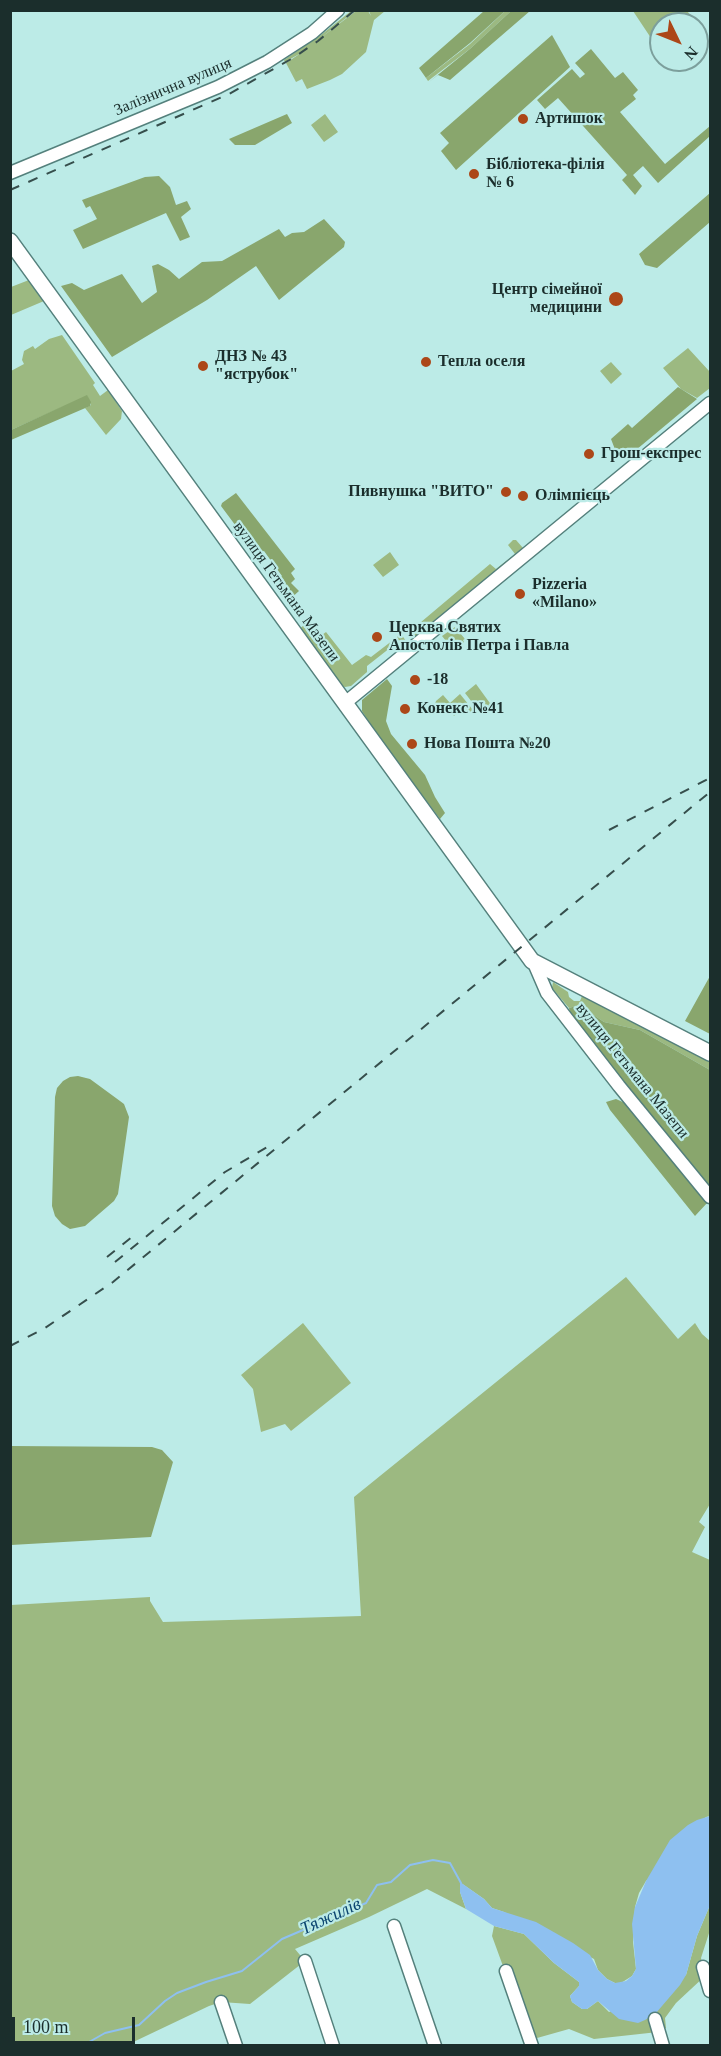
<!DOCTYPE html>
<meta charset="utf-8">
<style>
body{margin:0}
#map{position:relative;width:721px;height:2056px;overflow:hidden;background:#bcebe7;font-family:Georgia,serif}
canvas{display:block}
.frame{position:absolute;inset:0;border:12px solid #1b2e2c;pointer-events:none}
.north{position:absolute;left:649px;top:12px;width:60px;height:60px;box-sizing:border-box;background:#bcebe7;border:2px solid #7c9f9c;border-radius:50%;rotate:133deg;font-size:16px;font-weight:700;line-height:24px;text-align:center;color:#1b2e2c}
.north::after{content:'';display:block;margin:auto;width:21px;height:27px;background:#ac4718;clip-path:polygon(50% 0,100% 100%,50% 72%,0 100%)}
.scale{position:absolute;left:12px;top:2017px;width:123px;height:27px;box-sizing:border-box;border:3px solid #1b2e2c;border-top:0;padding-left:8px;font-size:18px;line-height:21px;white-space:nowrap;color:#1b2e2c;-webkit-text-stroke:4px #bcebe7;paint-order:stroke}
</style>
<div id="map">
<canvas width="721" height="2056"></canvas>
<div class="frame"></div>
<div class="north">N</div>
<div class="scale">100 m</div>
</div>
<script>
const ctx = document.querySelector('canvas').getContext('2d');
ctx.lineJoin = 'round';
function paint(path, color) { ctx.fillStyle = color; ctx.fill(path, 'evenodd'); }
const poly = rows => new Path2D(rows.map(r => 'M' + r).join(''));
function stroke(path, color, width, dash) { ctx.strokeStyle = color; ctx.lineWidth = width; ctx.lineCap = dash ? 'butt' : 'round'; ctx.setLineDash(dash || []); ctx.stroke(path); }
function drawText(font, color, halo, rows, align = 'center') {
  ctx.font = font + ' Georgia,serif'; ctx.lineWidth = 4.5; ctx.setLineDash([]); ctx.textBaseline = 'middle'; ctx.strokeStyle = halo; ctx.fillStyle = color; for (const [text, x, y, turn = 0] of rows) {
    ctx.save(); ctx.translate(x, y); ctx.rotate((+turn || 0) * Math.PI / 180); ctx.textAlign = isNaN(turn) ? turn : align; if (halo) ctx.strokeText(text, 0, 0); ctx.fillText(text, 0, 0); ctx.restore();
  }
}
paint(poly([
 [351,11,355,11,314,43,356,11,368,11,371,16,369,11,385,11,374,20,366,52,342,74,330,80,307,89,302,79,296,82,286,63,301,53,285,62,284,60,321,35],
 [505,11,511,11,471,48,428,81,426,78,470,44],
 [633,11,687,11,694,19,687,24,661,24,661,37,651,38],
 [325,114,338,132,324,142,311,125],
 [29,280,44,301,11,315,11,287],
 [62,335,95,383,93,385,100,396,108,390,122,411,121,419,106,435,85,408,91,405,87,396,11,430,11,371,24,364,22,360,24,351,33,346,35,349,49,339],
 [688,348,710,372,710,388,697,398,681,389,663,368],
 [611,362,622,374,611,384,600,371],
 [513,540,516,540,523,548,521,555,415,643,408,633,490,564,496,569,515,554,508,545],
 [390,552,399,565,383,577,373,565],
 [307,623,318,638,326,632,352,665,366,655,371,657,401,634,406,641,400,645,395,644,367,666,367,672,351,686,345,687,341,686,299,629],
 [455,627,465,639,463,640,464,642,454,651,442,636],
 [476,684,492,706,481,714,465,693],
 [460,694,473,710,470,712,461,710,454,716,448,708,439,713,434,708,436,701,443,695,450,703],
 [553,982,568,992,569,997,574,1001,580,1001,582,996,710,1061,710,1070,640,1030,604,1022,579,1005,569,1008,552,988],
 [626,1277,678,1339,695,1323,702,1334,710,1341,710,1504,699,1522,705,1527,692,1552,710,1560,710,1816,706,1817,646,1881,639,1893,635,1907,633,1942,636,1969,632,1976,621,1983,615,1983,607,1979,598,1970,594,1959,504,1912,492,1908,484,1899,461,1883,460,1892,466,1909,427,1889,369,1917,295,1949,305,1961,250,2004,221,2002,209,2006,127,2045,11,2046,11,1605,150,1597,150,1601,163,1622,361,1616,354,1497],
 [303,1323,351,1383,291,1431,285,1424,261,1432,253,1389,241,1375],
 [710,1905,710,1930,701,1958,705,1976,676,2003,665,2018,666,2028,658,2032,594,2039,569,2029,530,2040,492,1936,494,1926,524,1934,554,1963,579,1982,579,1986,570,1996,572,2002,582,2009,587,2009,598,2001,609,2012,686,1975,697,1936]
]), '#9cb981');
paint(poly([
 [484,11,505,11,470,43,426,78,419,68],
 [511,11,530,11,450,80,438,75,429,82,471,48],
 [552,35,570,67,456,170,441,151,449,143,440,133],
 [591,49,615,78,623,72,638,90,633,95,636,99,620,112,665,164,710,126,710,136,658,183,643,166,633,175,642,186,635,195,622,180,627,175,558,98,545,109,537,100,572,69,580,78,585,74,575,63],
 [287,114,292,123,255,145,235,145,229,139],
 [159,176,170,187,176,205,187,201,191,209,181,217,190,237,180,241,166,213,83,249,73,230,97,219,90,206,86,208,82,200,145,177],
 [710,193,710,222,657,268,645,265,639,254],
 [324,219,345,242,344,247,279,300,256,266,207,300,112,357,61,286,72,283,84,290,122,274,142,303,157,292,152,266,158,264,169,270,179,279,202,262,222,261,279,229,285,237,292,233,304,232],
 [678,387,697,399,630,455,624,457,616,452,611,439,628,424,632,428],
 [87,395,91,402,90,406,11,440,11,430],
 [236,493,295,569,291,573,295,579,291,583,299,591,289,600,276,581,282,576,264,551,256,553,221,506,222,503],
 [387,679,392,686,386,721,391,734,425,775,435,797,445,813,440,819,378,736,362,711,362,700],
 [710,976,710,1034,685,1021],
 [579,1005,604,1022,640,1030,710,1070,710,1196,572,1025,569,1008],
 [78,1076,90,1079,120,1101,124,1104,129,1117,118,1194,114,1201,85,1226,70,1229,62,1224,55,1216,52,1206,55,1097,57,1088,63,1081,70,1077],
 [616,1099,625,1103,708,1202,695,1216,610,1110,606,1102],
 [11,1446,152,1447,162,1450,173,1462,151,1537,11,1545]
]), '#89a66d');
paint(poly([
 [710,1816,710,1905,697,1936,686,1975,680,1985,656,2013,645,2020,638,2023,619,2019,598,2001,587,2009,582,2009,572,2002,570,1996,579,1986,579,1982,554,1963,524,1934,494,1926,466,1909,460,1892,460,1882,484,1899,492,1908,536,1922,573,1943,590,1955,598,1970,607,1979,615,1983,626,1981,632,1976,636,1969,632,1924,635,1907,646,1881,670,1840,688,1825,697,1820]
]), '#8ec0f0');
stroke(poly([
 [82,2046,105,2033,139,2025,165,2001,177,1993,206,1982,242,1971,282,1939,366,1903,377,1885,391,1882,410,1865,433,1860,450,1863,461,1883]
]), '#8ec0f0', 2);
const minor = poly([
 [10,173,218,87,267,62,312,33,338,10],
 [345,703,710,403],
 [534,963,547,993,619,1086,710,1197],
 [394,1926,435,2046],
 [305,1961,333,2046],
 [703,1967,710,1991],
 [506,1971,532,2046],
 [221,2002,236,2046],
 [655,2019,663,2046]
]);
const major = poly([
 [10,241,532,961,710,1053]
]);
stroke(minor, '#54807c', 15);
stroke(major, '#54807c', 18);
stroke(minor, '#fff', 12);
stroke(major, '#fff', 15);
stroke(poly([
 [10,190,229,94,293,58,318,41,355,10],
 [609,830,710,778],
 [107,1257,138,1232],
 [115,1262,225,1172,269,1146],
 [10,1346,45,1328,113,1282,710,792]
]), '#364e4c', 2, [10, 10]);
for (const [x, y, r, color] of [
 [523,119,6,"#ac4718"],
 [474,174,6,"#ac4718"],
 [616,299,8,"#ac4718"],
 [426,362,6,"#ac4718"],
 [203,366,6,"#ac4718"],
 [589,454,6,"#ac4718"],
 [506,492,6,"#ac4718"],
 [523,496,6,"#ac4718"],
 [520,594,6,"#ac4718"],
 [377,637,6,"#ac4718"],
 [415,680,6,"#ac4718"],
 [405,709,6,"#ac4718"],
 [412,744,6,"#ac4718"]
]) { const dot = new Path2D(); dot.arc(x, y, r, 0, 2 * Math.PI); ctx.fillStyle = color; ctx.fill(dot); stroke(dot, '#bcebe7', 2); }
drawText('16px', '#1b2e2c', '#bcebe7', [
 ["Залізнична вулиця",173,87,-23],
 ["вулиця Гетьмана Мазепи",286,592,54],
 ["вулиця Гетьмана Мазепи",632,1071,51]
]);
drawText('bold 16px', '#1b2e2c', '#bcebe7', [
 ["Артишок",535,119],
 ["Бібліотека-філія",486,165],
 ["№ 6",486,183],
 ["Центр сімейної",602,290,"right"],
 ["медицини",602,308,"right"],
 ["ДНЗ № 43",215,357],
 ["\"яструбок\"",215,375],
 ["Тепла оселя",438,362],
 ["Грош-експрес",601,454],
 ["Пивнушка \"ВИТО\"",494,492,"right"],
 ["Олімпієць",535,496],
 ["Pizzeria",532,585],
 ["«Milano»",532,603],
 ["Церква Святих",389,628],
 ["Апостолів Петра і Павла",389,646],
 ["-18",427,680],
 ["Конекс №41",417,709],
 ["Нова Пошта №20",424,744]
], 'left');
drawText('italic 18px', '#0c4570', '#bcebe7', [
 ["Тяжилів",331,1917,-25]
]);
</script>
